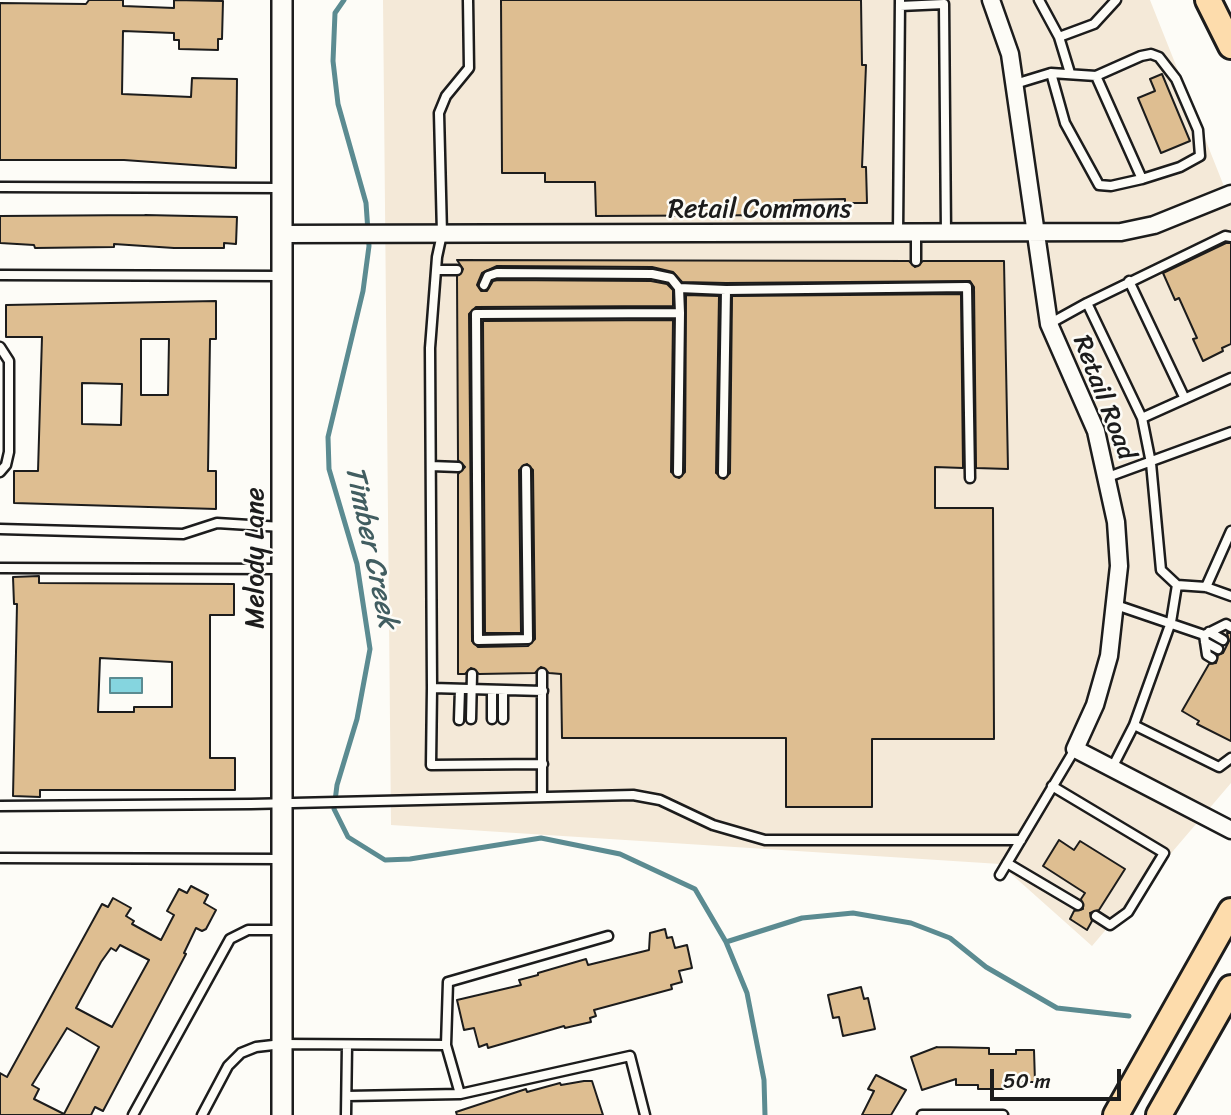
<!DOCTYPE html>
<style>
body{margin:0}
#map{position:relative;width:1231px;height:1115px;overflow:hidden;background:#fdfcf7;font-family:Sriracha,sans-serif}
canvas{display:block}
.scale{position:absolute;left:990px;top:1069px;width:131px;height:32px;box-sizing:border-box;border:4px solid #1c1c1c;border-top:0;padding-left:9px;font-size:21px;line-height:24px;white-space:nowrap;color:#1c1c1c;-webkit-text-stroke:5px #fdfcf7;paint-order:stroke}
</style>
<div id="map">
<canvas width="1231" height="1115"></canvas>
<div class="scale">50 m</div>
</div>
<script>
const ctx = document.querySelector('canvas').getContext('2d');
ctx.lineJoin = 'round';
function paint(path, color) { ctx.fillStyle = color; ctx.fill(path, 'evenodd'); }
const poly = rows => new Path2D(rows.map(r => 'M' + r).join(''));
function stroke(path, color, width, dash) { ctx.strokeStyle = color; ctx.lineWidth = width; ctx.lineCap = dash ? 'butt' : 'round'; ctx.setLineDash(dash || []); ctx.stroke(path); }
function drawText(font, color, halo, rows, align = 'center') {
  ctx.font = font + ' Sriracha,sans-serif'; ctx.lineWidth = 5; ctx.setLineDash([]); ctx.textBaseline = 'middle'; ctx.strokeStyle = halo; ctx.fillStyle = color; for (const [text, x, y, turn = 0] of rows) {
    ctx.save(); ctx.translate(x, y); ctx.rotate((+turn || 0) * Math.PI / 180); ctx.textAlign = isNaN(turn) ? turn : align; if (halo) ctx.strokeText(text, 0, 0); ctx.fillText(text, 0, 0); ctx.restore();
  }
}
paint(poly([
 [383,0,1150,0,1231,204,1231,783,1092,946,1000,864,391,825]
]), '#f4e9d8');
const water = poly([
 [110,678,142,678,142,693,110,693,110,678]
]);
paint(water, '#85d5df');
stroke(water, '#5b8b91', 2);
stroke(poly([
 [344,0,335,13,333,61,338,104,366,203,369,246,363,291,328,437,329,469,357,564,370,649,357,719,337,785,334,809,348,837,385,860,410,859,541,838,620,854,695,889,726,942,747,993,764,1080,765,1115],
 [726,942,802,918,853,913,911,923,950,938,986,967,1057,1008,1129,1016]
]), '#5b8b91', 5);
const building = poly([
 [89,0,123,0,123,6,174,8,174,0,223,1,222,39,218,39,218,50,179,49,179,40,174,40,174,33,123,31,122,94,191,97,192,78,237,79,236,168,124,160,0,160,0,3,86,4,89,0],
 [501,0,861,0,862,65,866,65,862,167,866,167,867,203,845,203,845,199,794,200,794,215,596,216,595,182,545,182,545,173,502,173,501,0],
 [1162,74,1190,141,1161,153,1138,98,1155,91,1150,79,1162,74],
 [145,215,237,217,236,244,224,243,224,248,174,248,114,244,114,247,35,248,34,245,0,243,0,216,145,215],
 [1226,243,1231,243,1231,344,1222,348,1223,351,1203,361,1193,339,1197,338,1179,298,1175,300,1163,273,1226,243],
 [457,260,909,261,915,267,923,261,1004,261,1008,469,976,468,974,287,970,281,726,283,682,282,673,272,652,267,497,266,482,273,477,285,481,291,487,291,493,281,498,280,651,281,667,284,673,290,673,306,476,307,469,314,472,641,478,647,528,646,535,639,533,470,527,464,519,470,521,633,485,633,483,321,673,320,671,472,679,478,685,472,686,295,719,296,716,473,724,479,730,473,732,296,961,294,963,468,935,467,935,508,993,508,994,739,872,739,872,807,786,807,786,738,562,738,561,674,549,673,541,667,535,673,479,674,471,668,465,674,458,674,458,474,465,467,458,460,457,276,463,269,457,260],
 [216,301,216,339,210,339,208,471,216,471,216,509,14,503,14,471,38,471,42,337,6,337,6,305,216,301],
 [141,339,169,339,168,395,141,395,141,339],
 [82,383,122,384,121,425,82,424,82,383],
 [39,576,39,583,234,584,234,615,210,615,210,758,235,758,235,790,40,790,40,797,13,796,17,604,14,604,13,577,39,576],
 [100,658,172,662,172,707,134,707,134,712,98,712,100,658],
 [1227,633,1231,633,1231,741,1197,724,1199,721,1182,711,1209,664,1216,663,1218,655,1223,653,1229,641,1227,633],
 [1059,840,1074,850,1080,841,1125,869,1099,910,1090,913,1092,921,1087,930,1070,919,1074,911,1083,909,1081,899,1085,893,1043,866,1059,840],
 [191,886,208,895,204,903,216,910,206,929,202,931,196,928,184,953,186,954,103,1111,95,1107,91,1115,0,1115,0,1073,7,1077,102,904,108,907,113,898,131,908,126,916,134,921,132,924,161,940,174,915,167,911,179,889,187,893,191,886],
 [120,945,149,960,112,1027,76,1008,101,962,111,948,116,951,120,945],
 [67,1028,99,1047,64,1114,34,1099,39,1089,32,1085,67,1028],
 [665,929,667,938,672,937,675,948,687,945,692,968,679,971,682,982,671,985,672,989,594,1010,596,1016,590,1018,591,1022,565,1028,564,1026,488,1048,487,1044,479,1047,474,1028,464,1030,457,1000,521,985,519,980,538,975,538,973,586,959,588,965,649,950,650,933,665,929],
 [861,987,864,999,868,998,875,1029,843,1036,839,1017,833,1018,828,995,861,987],
 [937,1047,989,1048,989,1054,1016,1054,1016,1050,1034,1050,1035,1082,1011,1082,1011,1089,978,1089,978,1085,956,1085,956,1079,922,1090,911,1057,937,1047],
 [876,1075,906,1090,891,1115,862,1115,874,1091,868,1089,876,1075],
 [584,1081,592,1081,603,1115,457,1115,456,1112,526,1089,527,1092,560,1083,561,1085,584,1081]
]);
paint(building, '#debe91');
stroke(building, '#1c1c1c', 2);
const service = poly([
 [468,0,469,68,446,96,439,113,442,234,437,257,430,348,432,688,543,691],
 [1039,0,1059,37,1070,73],
 [900,6,944,4,946,234],
 [1059,37,1094,24,1116,0],
 [1096,76,1141,56,1151,54,1159,57,1176,79,1198,130,1200,156,1180,167,1142,179],
 [1015,84,1051,73,1065,123,1099,185,1111,186,1142,179,1096,76,1051,73],
 [0,187,281,188],
 [898,234,900,0],
 [916,261,916,234],
 [436,270,457,270],
 [0,275,282,276],
 [1129,281,1185,399],
 [484,285,488,276,497,273,652,274,671,278,679,288],
 [1087,303,1225,236,1231,237],
 [680,313,679,288,726,290],
 [1049,324,1087,303,1142,418],
 [0,347,9,361,9,452,6,465,0,472],
 [431,466,458,467],
 [526,470,528,639,478,640,476,314,680,313,678,472],
 [723,473,726,290,967,287,970,478],
 [1108,477,1231,432],
 [0,529,183,534,217,523,282,527],
 [0,568,282,569],
 [1177,585,1161,570,1151,463,1142,418,1231,378],
 [1206,587,1231,531],
 [1231,596,1206,587,1177,585,1171,622,1134,725,1219,767,1231,758],
 [1116,605,1204,635,1226,624,1231,627],
 [1209,632,1223,640],
 [1204,635,1207,655,1212,658],
 [1205,642,1218,649],
 [542,673,542,794],
 [432,688,431,765,543,764],
 [471,719,472,674],
 [492,719,492,690],
 [503,719,503,690],
 [459,720,460,689],
 [1112,768,1134,725],
 [1052,786,1164,853,1128,912,1110,925,1096,916],
 [0,806,251,804,633,795,660,800,713,825,765,840,1021,840],
 [0,858,281,859],
 [1007,863,1078,905],
 [1000,875,1075,749],
 [446,1045,460,1094],
 [347,1096,460,1094,630,1056,645,1115],
 [133,1115,230,939,248,930,282,930],
 [202,1115,228,1066,241,1053,256,1047,282,1044,446,1045,448,982,608,936],
 [346,1115,347,1045],
 [922,1115,1003,1115]
]);
const minor = poly([
 [991,0,1010,54,1049,324,1096,431,1116,522,1119,566,1109,656,1095,705,1075,749,1231,830],
 [282,234,1121,232,1154,225,1231,194]
]);
const tertiary = poly([
 [282,0,282,1115]
]);
const primary = poly([
 [1208,0,1231,46],
 [1116,1115,1231,911],
 [1159,1115,1231,988]
]);
stroke(service, '#1c1c1c', 13);
stroke(minor, '#1c1c1c', 21);
stroke(tertiary, '#1c1c1c', 24);
stroke(primary, '#1c1c1c', 30);
stroke(service, '#fdfcf7', 8);
stroke(minor, '#fdfcf7', 16);
stroke(tertiary, '#fdfcf7', 19);
stroke(primary, '#fddcac', 24);
drawText('26px', '#1c1c1c', '#fdfcf7', [
 ["Retail Commons",760,210],
 ["Retail Road",1103,398,69],
 ["Melody Lane",256,558,-90]
]);
drawText('italic 28px', '#415d60', '#fdfcf7', [
 ["Timber Creek",370,547,78]
]);
</script>
